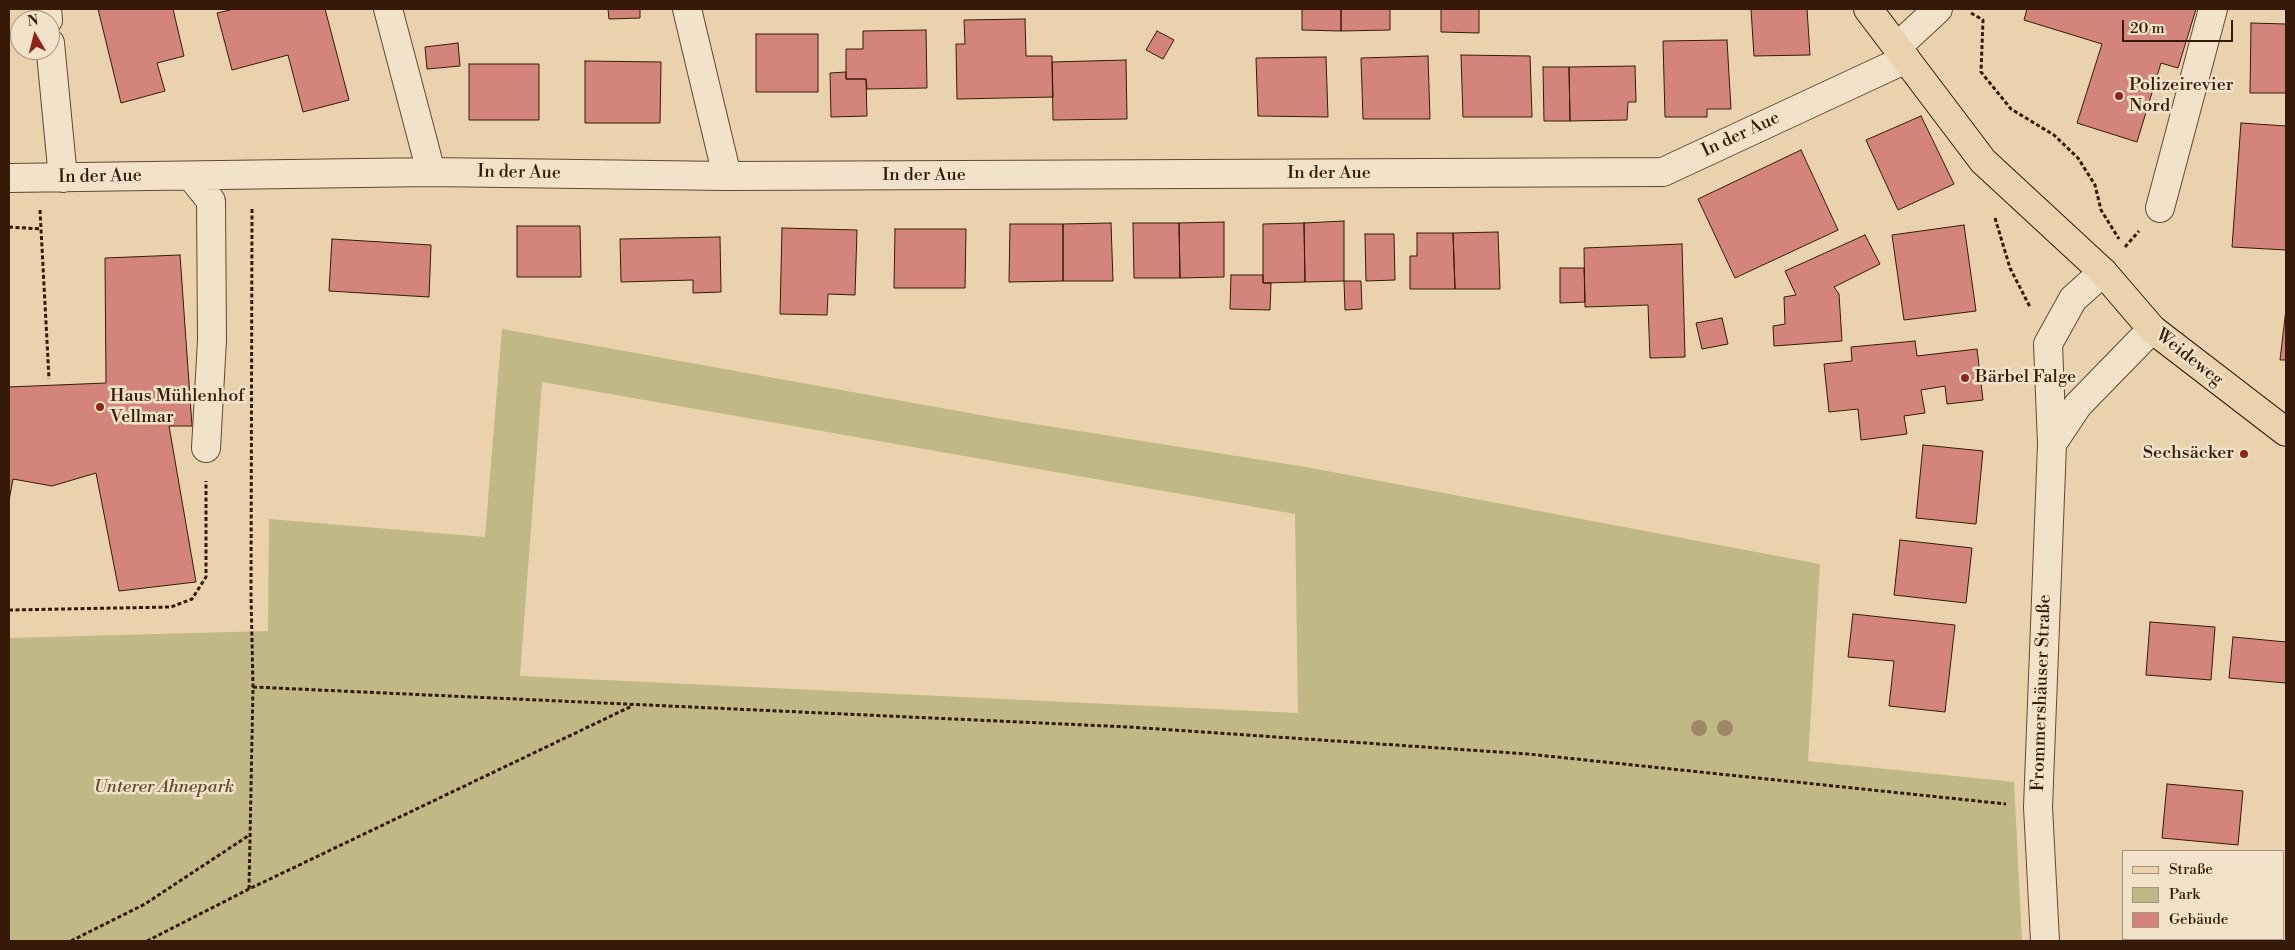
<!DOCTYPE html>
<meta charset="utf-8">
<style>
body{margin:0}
#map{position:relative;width:2295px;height:950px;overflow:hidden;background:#ebd2ae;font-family:"Libre Bodoni",serif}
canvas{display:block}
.frame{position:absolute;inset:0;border:10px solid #361a07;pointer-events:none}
.legend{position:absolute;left:2122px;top:850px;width:162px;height:90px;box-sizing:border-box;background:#f2e2ca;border:1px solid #a7927c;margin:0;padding:6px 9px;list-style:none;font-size:15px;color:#361a07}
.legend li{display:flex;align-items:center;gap:10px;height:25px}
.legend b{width:25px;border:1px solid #a7927c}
.north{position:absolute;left:10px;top:10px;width:50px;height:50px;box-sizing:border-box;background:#f2e2ca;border:1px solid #a7927c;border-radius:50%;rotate:352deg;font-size:14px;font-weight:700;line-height:20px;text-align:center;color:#361a07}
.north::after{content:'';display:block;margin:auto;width:18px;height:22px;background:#8f2418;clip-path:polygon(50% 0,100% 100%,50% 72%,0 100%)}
.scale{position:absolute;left:2122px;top:20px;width:111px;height:22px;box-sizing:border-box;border:2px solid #361a07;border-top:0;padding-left:6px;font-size:15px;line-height:18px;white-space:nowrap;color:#361a07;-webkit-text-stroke:4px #f2e2ca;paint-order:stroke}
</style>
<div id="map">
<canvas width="2295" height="950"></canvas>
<div class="frame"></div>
<ul class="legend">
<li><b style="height:6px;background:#ebd2ae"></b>Straße</li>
<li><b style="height:14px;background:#c0b985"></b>Park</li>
<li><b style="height:14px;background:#d3857c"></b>Gebäude</li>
</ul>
<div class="north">N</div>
<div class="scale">20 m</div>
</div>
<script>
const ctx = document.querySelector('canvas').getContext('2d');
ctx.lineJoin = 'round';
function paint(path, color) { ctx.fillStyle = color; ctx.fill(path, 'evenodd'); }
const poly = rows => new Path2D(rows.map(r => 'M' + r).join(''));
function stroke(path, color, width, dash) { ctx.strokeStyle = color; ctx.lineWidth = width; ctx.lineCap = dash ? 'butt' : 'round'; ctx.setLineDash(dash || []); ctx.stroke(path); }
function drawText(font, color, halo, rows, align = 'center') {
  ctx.font = font + ' "Libre Bodoni",serif'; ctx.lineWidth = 5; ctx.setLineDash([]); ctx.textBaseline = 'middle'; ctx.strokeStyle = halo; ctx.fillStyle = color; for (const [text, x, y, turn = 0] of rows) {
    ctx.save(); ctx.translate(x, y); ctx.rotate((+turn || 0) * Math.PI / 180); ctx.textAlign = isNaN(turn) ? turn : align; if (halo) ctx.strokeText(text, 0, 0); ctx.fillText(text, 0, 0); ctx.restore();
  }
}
paint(poly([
 [502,329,997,418,1306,467,1820,564,1808,761,2014,782,2022,941,9,941,9,638,268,631,269,519,485,537],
 [542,382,1295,514,1298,713,520,676]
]), '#c0b985');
const building = poly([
 [98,9,173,9,184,56,157,63,165,91,121,103,98,9],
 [234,9,325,9,349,100,303,112,288,55,232,70,217,13,234,9],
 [608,9,640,9,640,18,609,19,608,9],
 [1302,9,1341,9,1341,31,1302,30,1302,9],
 [1341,9,1390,9,1390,30,1341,31,1341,9],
 [1441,9,1479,9,1479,33,1441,32,1441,9],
 [1751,9,1807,9,1810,55,1754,56,1751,9],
 [2027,9,2196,9,2178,68,2161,63,2137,142,2077,123,2102,44,2024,20,2027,9],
 [1025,19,1026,56,1052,56,1053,97,957,99,956,44,965,44,964,20,1025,19],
 [2251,23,2286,24,2286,93,2250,93,2251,23],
 [926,30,927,88,867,89,866,79,846,79,846,49,863,49,863,31,926,30],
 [1157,31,1174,40,1163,59,1146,50,1157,31],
 [756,34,818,34,818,92,756,92,756,34],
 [1727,40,1731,109,1707,109,1707,117,1665,117,1663,41,1727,40],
 [458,43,460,66,427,69,425,47,458,43],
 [1461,55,1530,56,1532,117,1463,117,1461,55],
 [1428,56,1430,119,1363,119,1361,58,1428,56],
 [1326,57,1328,117,1258,116,1256,58,1326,57],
 [1126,60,1127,119,1053,120,1052,62,1126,60],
 [585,61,661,62,660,123,585,123,585,61],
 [469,64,539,64,539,120,469,120,469,64],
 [1635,66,1636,102,1628,102,1627,120,1570,121,1569,67,1635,66],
 [1543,67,1569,67,1570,121,1544,121,1543,67],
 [846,72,846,79,866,79,867,116,831,117,830,73,846,72],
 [1921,116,1954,184,1898,210,1866,140,1921,116],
 [2241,123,2286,126,2286,250,2232,247,2241,123],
 [1801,150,1838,230,1735,278,1698,199,1801,150],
 [1344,221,1344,281,1305,282,1304,223,1344,221],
 [1224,222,1224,277,1180,278,1179,223,1224,222],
 [1111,223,1113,281,1063,281,1063,224,1111,223],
 [1133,223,1179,223,1180,278,1134,278,1133,223],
 [1304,223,1305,282,1263,283,1263,224,1304,223],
 [1010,224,1063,224,1063,281,1009,282,1010,224],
 [1964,225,1976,311,1904,320,1892,235,1964,225],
 [517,226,580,226,581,277,517,277,517,226],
 [782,228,857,230,855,295,828,294,827,315,780,314,782,228],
 [895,229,966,229,965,288,894,288,895,229],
 [1498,232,1500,289,1455,289,1453,233,1498,232],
 [1417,233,1453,233,1455,289,1410,289,1410,256,1417,256,1417,233],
 [1365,234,1394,234,1395,280,1366,281,1365,234],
 [1865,235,1880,264,1834,287,1839,294,1842,341,1774,346,1773,326,1785,324,1784,297,1796,295,1785,271,1865,235],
 [720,237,721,292,693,293,693,280,621,282,620,239,720,237],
 [332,239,431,245,429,297,329,291,332,239],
 [1682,244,1685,357,1650,358,1648,305,1585,307,1584,248,1682,244],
 [180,255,192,426,169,426,196,582,119,591,96,473,52,486,13,479,9,501,9,387,106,383,105,258,180,255],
 [1560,268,1584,268,1585,302,1560,303,1560,268],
 [1231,275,1263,275,1263,283,1271,283,1270,310,1230,309,1231,275],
 [1344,281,1361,281,1362,309,1345,310,1344,281],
 [2286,309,2286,360,2280,360,2286,309],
 [1722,318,1728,344,1702,349,1696,323,1722,318],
 [1915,341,1917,356,1977,349,1983,400,1947,404,1945,386,1921,390,1925,413,1904,416,1907,434,1861,440,1858,409,1829,412,1824,364,1852,361,1851,347,1915,341],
 [1923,445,1983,451,1976,524,1916,518,1923,445],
 [1900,540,1972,548,1966,603,1894,595,1900,540],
 [1853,614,1955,625,1945,712,1889,706,1894,661,1848,657,1853,614],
 [2150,622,2215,627,2211,680,2146,675,2150,622],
 [2233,637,2286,642,2286,683,2229,678,2233,637],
 [2167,784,2243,791,2238,845,2162,838,2167,784]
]);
paint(building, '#d3857c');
stroke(building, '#361a07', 1);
const minor = poly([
 [47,9,48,20],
 [388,9,431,172],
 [687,9,727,176],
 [50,43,63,178],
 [1898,46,1938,9],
 [191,176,211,201,212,340,206,448],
 [9,178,431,172,727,176,1663,172,1906,59],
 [2160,208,2213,9],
 [2052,444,2078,405,2152,329],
 [2045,941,2038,807,2052,444,2048,344,2073,299,2103,272]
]);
const major = poly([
 [1868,9,1983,161,2103,272,2152,329,2286,432]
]);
stroke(minor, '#634831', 30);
stroke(major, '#361a07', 30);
stroke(poly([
 [1971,13,1983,20,1981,72,2011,109,2054,135,2078,158,2095,185,2101,210,2119,239],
 [40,210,49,379],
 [1995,218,2010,268,2030,307],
 [9,227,41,229],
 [2125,247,2139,231],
 [9,610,171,607,192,599,206,577,206,481],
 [253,687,1129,727,1528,754,2006,804],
 [249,889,253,687,251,595,252,208],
 [71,941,145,904,251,834],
 [147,941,249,889,632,706]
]), '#361a07', 3, [4, 2.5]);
stroke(minor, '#f2e2ca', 28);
stroke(major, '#ebd2ae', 28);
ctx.fillStyle = '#9e8767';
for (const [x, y] of [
 [1699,728],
 [1725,728]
]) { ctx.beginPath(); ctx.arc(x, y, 8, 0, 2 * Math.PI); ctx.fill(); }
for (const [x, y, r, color] of [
 [2119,96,5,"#8f2418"],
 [1965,378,5,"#8f2418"],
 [100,407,5,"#8f2418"],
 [2244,454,5,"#8f2418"]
]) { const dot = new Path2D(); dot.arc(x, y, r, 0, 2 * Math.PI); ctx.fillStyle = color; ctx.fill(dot); stroke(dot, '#f2e2ca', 2); }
drawText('18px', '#361a07', '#f2e2ca', [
 ["Polizeirevier",2129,86],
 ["Nord",2129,107],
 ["Bärbel Falge",1975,378],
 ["Haus Mühlenhof",110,397],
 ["Vellmar",110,418],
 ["Sechsäcker",2234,454,"right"]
], 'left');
drawText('18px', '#361a07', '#f2e2ca', [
 ["In der Aue",1741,135,-25],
 ["In der Aue",519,173,1],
 ["In der Aue",1329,174],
 ["In der Aue",924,176],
 ["In der Aue",100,177,-1],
 ["Weideweg",2189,358,38],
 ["Frommershäuser Straße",2042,693,-88]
]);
drawText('italic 18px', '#5f4a2d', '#f2e2ca', [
 ["Unterer Ahnepark",164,788]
]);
</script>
